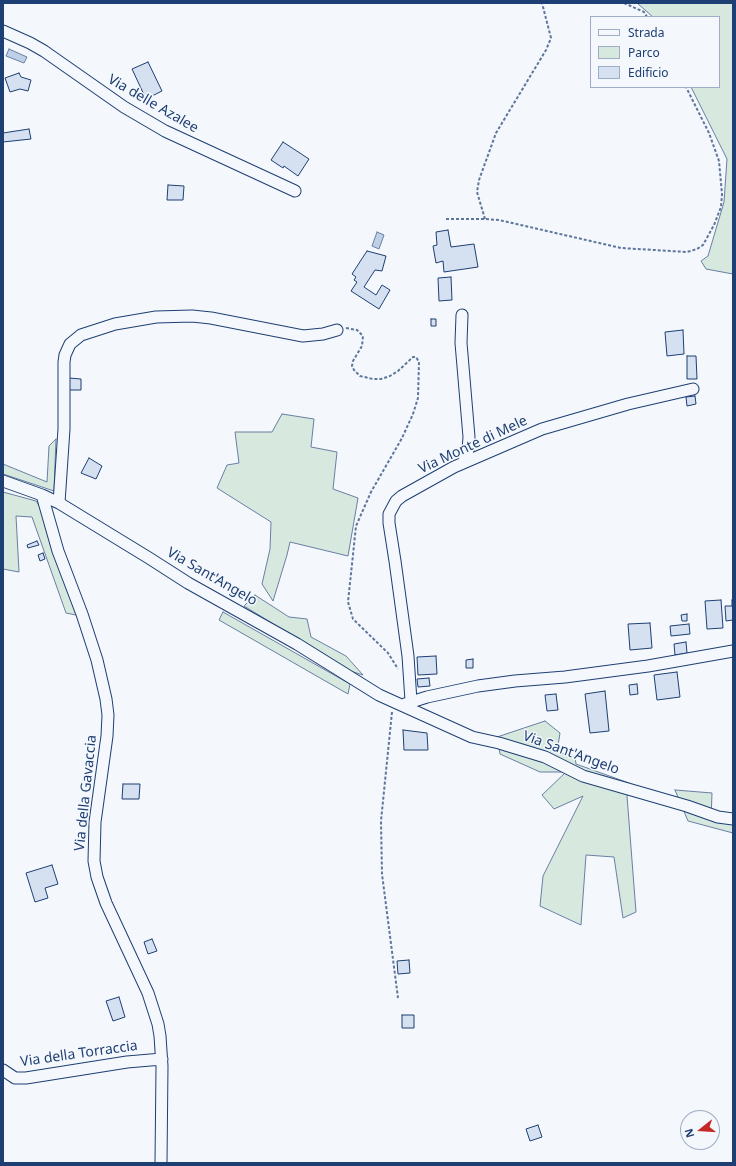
<!DOCTYPE html>
<style>
body{margin:0}
#map{position:relative;width:736px;height:1166px;overflow:hidden;background:#f4f7fb;font-family:"Noto Sans",sans-serif}
canvas{display:block}
.frame{position:absolute;inset:0;border:4px solid #1d3f73;pointer-events:none}
.legend{position:absolute;left:590px;top:16px;width:130px;height:72px;box-sizing:border-box;background:#f4f7fb;border:1px solid #9eadc5;margin:0;padding:5px 7px;list-style:none;font-size:12px;color:#1d3f73}
.legend li{display:flex;align-items:center;gap:8px;height:20px}
.legend b{width:20px;border:1px solid #9eadc5}
.north{position:absolute;left:680px;top:1110px;width:40px;height:40px;box-sizing:border-box;background:#f4f7fb;border:1px solid #9eadc5;border-radius:50%;rotate:253deg;font-size:11px;font-weight:700;line-height:16px;text-align:center;color:#1d3f73}
.north::after{content:'';display:block;margin:auto;width:14px;height:18px;background:#c62828;clip-path:polygon(50% 0,100% 100%,50% 72%,0 100%)}
</style>
<div id="map">
<canvas width="736" height="1166"></canvas>
<div class="frame"></div>
<ul class="legend">
<li><b style="height:5px;background:#f4f7fb"></b>Strada</li>
<li><b style="height:11px;background:#d7e8df"></b>Parco</li>
<li><b style="height:11px;background:#d5e0f0"></b>Edificio</li>
</ul>
<div class="north">N</div>
</div>
<script>
const ctx = document.querySelector('canvas').getContext('2d');
ctx.lineJoin = 'round';
function paint(path, color) { ctx.fillStyle = color; ctx.fill(path, 'evenodd'); }
const poly = rows => new Path2D(rows.map(r => 'M' + r).join(''));
function stroke(path, color, width, dash) { ctx.strokeStyle = color; ctx.lineWidth = width; ctx.lineCap = dash ? 'butt' : 'round'; ctx.setLineDash(dash || []); ctx.stroke(path); }
function drawText(font, color, halo, rows, align = 'center') {
  ctx.font = font + ' "Noto Sans",sans-serif'; ctx.lineWidth = 3; ctx.setLineDash([]); ctx.textBaseline = 'middle'; ctx.strokeStyle = halo; ctx.fillStyle = color; for (const [text, x, y, turn = 0] of rows) {
    ctx.save(); ctx.translate(x, y); ctx.rotate((+turn || 0) * Math.PI / 180); ctx.textAlign = isNaN(turn) ? turn : align; if (halo) ctx.strokeText(text, 0, 0); ctx.fillText(text, 0, 0); ctx.restore();
  }
}
const green = poly([
 [637,3,733,3,733,274,706,269,701,261,708,256,724,202,727,159,691,87,719,87,719,17,653,17,637,3],
 [282,414,314,419,311,447,337,452,333,489,358,498,348,556,290,542,287,555,273,601,262,584,270,549,271,522,217,488,227,465,239,463,235,432,272,432,282,414],
 [56,439,54,491,3,474,3,464,47,482,49,446,56,439],
 [3,492,36,501,42,510,76,615,66,613,32,517,16,516,19,572,3,569,3,492],
 [255,595,289,617,307,619,311,637,346,656,363,675,350,671,244,606,255,595],
 [223,612,350,684,348,694,219,620,223,612],
 [545,721,560,733,557,752,575,757,576,764,629,783,627,796,636,912,623,918,614,857,586,855,581,925,540,906,543,876,583,796,554,809,542,795,566,772,540,772,500,754,497,737,545,721],
 [675,790,712,793,711,820,733,824,733,833,688,821,675,790]
]);
paint(green, '#d7e8df');
stroke(green, '#687fa3', 1);
const water = poly([
 [9,49,27,57,24,63,6,56,9,49],
 [377,232,384,235,379,249,372,246,377,232]
]);
paint(water, '#bed0e5');
stroke(water, '#687fa3', 1);
const building = poly([
 [148,62,162,91,146,99,132,69,148,62],
 [19,73,21,77,31,80,28,91,20,89,10,92,5,78,19,73],
 [29,129,31,139,3,142,3,133,29,129],
 [283,142,309,159,298,176,284,166,283,168,271,160,283,142],
 [168,185,184,186,183,200,167,200,168,185],
 [448,230,451,247,474,244,478,267,444,272,443,261,436,263,433,246,437,245,436,232,448,230],
 [367,251,386,256,382,271,375,270,364,287,376,295,382,285,390,290,379,309,351,291,357,282,354,280,356,277,352,274,367,251],
 [451,277,452,300,439,301,438,278,451,277],
 [431,319,436,319,436,326,431,326,431,319],
 [683,330,684,354,667,356,665,332,683,330],
 [687,356,696,356,697,379,687,379,687,356],
 [69,378,81,379,81,390,68,390,69,378],
 [695,396,696,404,687,406,686,397,695,396],
 [89,458,102,466,96,479,81,473,89,458],
 [37,541,39,545,28,548,27,545,37,541],
 [43,553,45,559,40,561,38,555,43,553],
 [721,600,723,628,707,629,705,601,721,600],
 [732,600,733,600,733,622,733,620,726,621,725,606,732,606,732,600],
 [687,614,687,621,682,621,681,615,687,614],
 [650,623,652,648,630,650,628,624,650,623],
 [689,624,690,634,671,636,670,626,689,624],
 [686,642,687,653,675,655,674,644,686,642],
 [436,656,437,674,418,675,417,657,436,656],
 [473,659,473,668,466,668,466,660,473,659],
 [677,672,680,697,657,700,654,675,677,672],
 [429,678,430,686,418,687,417,679,429,678],
 [637,684,638,694,630,695,629,685,637,684],
 [605,691,609,731,590,733,585,694,605,691],
 [556,694,558,710,547,711,545,695,556,694],
 [403,730,427,733,428,750,404,750,403,730],
 [123,784,140,784,139,799,122,799,123,784],
 [52,865,58,884,45,888,48,898,35,902,26,873,52,865],
 [152,939,157,951,148,954,144,942,152,939],
 [409,960,410,973,398,974,397,961,409,960],
 [119,997,125,1017,113,1021,106,1001,119,997],
 [402,1015,414,1015,414,1028,402,1028,402,1015],
 [538,1125,542,1137,530,1141,526,1129,538,1125]
]);
paint(building, '#d5e0f0');
stroke(building, '#1d3f73', 1);
const minor = poly([
 [3,31,30,43,44,51,124,107,165,131,295,191],
 [462,315,461,343,469,437,468,450,463,463],
 [3,481,42,495,59,503,149,558,188,583,297,644,379,695,472,737,499,743,545,757,583,776,687,806,718,817,733,819],
 [42,495,58,551,82,614,97,660,106,699,108,715,107,736,95,822,94,861,97,877,106,903,148,993,158,1024,160,1036,162,1066,161,1163],
 [59,503,64,429,64,362,65,355,70,344,81,335,115,324,156,317,192,316,211,318,303,336,323,334,337,330],
 [411,701,408,656,395,561,389,523,389,514,396,501,402,496,454,467,542,429,628,404,693,389],
 [405,704,427,697,478,686,515,681,565,677,648,666,733,651],
 [3,1070,15,1078,26,1078,127,1062,162,1059]
]);
stroke(minor, '#1d3f73', 13);
stroke(poly([
 [624,3,644,12,647,17],
 [446,219,485,219,499,220,621,248,687,252,697,249,703,245,714,225,721,207,722,194,719,161,709,133,686,87],
 [485,219,477,192,479,180,496,133,546,50,551,38,542,3],
 [346,328,357,330,363,336,362,346,353,361,352,366,354,370,360,376,373,379,381,379,390,376,398,371,413,357,416,357,419,362,418,398,413,414,402,438,371,492,356,526,348,602,353,619,388,653,398,669],
 [392,712,381,821,382,874,398,998]
]), '#5e769c', 2, [3, 2]);
stroke(minor, '#f4f7fb', 11);
drawText('14px', '#1d3f73', '#f4f7fb', [
 ["Via delle Azalee",153,104,30],
 ["Via Monte di Mele",473,445,-25],
 ["Via Sant'Angelo",212,577,30],
 ["Via Sant'Angelo",571,753,20],
 ["Via della Gavaccia",86,793,-84],
 ["Via della Torraccia",79,1054,-8]
]);
</script>
